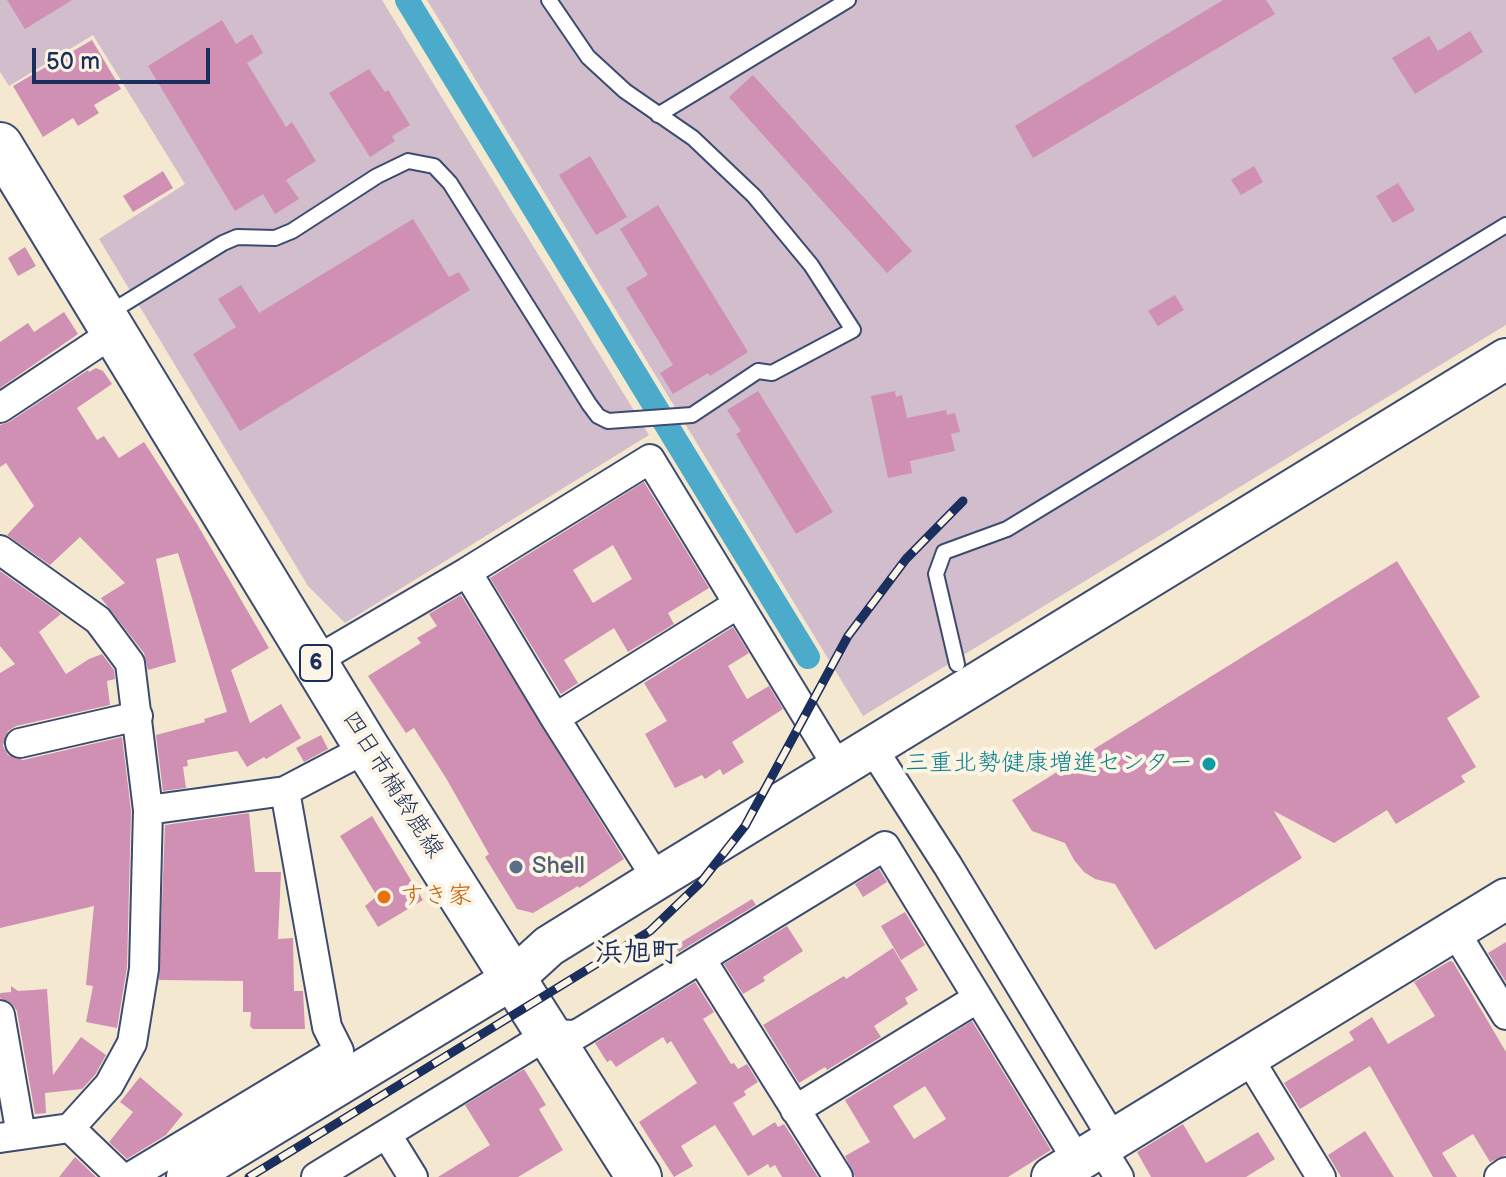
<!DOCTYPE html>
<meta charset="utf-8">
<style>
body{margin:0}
#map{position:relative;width:1506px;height:1177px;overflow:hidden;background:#f4e9d0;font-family:"Balsamiq Sans",sans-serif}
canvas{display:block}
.scale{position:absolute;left:32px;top:48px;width:178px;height:36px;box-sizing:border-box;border:4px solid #1b2f5e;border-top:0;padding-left:10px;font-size:24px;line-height:28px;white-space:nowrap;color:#1b2f5e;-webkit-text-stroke:6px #fcf5e5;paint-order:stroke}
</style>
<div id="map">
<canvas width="1506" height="1177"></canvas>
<div class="scale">50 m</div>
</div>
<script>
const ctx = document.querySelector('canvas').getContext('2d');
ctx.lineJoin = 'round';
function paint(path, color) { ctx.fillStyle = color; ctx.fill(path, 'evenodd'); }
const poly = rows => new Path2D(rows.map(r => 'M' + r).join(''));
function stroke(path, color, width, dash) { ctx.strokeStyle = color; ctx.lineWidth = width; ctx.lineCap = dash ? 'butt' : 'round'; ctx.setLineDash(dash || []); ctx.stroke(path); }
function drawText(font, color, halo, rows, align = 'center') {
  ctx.font = font + ' "Balsamiq Sans","Klee One",sans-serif'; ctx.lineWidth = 8; ctx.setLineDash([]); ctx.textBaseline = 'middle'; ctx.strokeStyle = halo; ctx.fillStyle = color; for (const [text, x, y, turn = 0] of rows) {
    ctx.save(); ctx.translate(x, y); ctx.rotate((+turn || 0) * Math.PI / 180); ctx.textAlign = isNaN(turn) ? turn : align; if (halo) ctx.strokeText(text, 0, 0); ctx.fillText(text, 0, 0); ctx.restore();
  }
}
paint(poly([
 [0,0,382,0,649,435,345,623,308,586,99,239,185,184,93,35,9,86,0,72],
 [427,0,1506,0,1506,325,863,716]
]), '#d1bdcc');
stroke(poly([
 [407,0,808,657]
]), '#4cabcb', 24);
paint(poly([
 [7,0,72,0,25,29],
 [1223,0,1266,0,1275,14,1033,158,1015,126],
 [222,20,236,44,252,34,263,53,247,63,286,127,292,122,316,161,286,180,299,199,275,214,263,194,235,211,148,66],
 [1470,31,1483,52,1415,94,1392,58,1429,36,1438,51],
 [92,40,121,89,94,105,99,113,78,126,73,118,43,137,13,86],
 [369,69,385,92,388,90,410,125,392,136,395,141,370,157,329,93],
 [753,75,912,251,887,273,729,97],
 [590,156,627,217,596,235,559,175],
 [1254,166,1263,182,1241,195,1231,180],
 [163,171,173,188,133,212,123,196],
 [1398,183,1415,210,1393,223,1376,196],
 [658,205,748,352,710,376,708,373,673,394,660,373,673,365,626,288,648,275,620,229],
 [413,219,449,277,459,272,470,290,240,431,193,354,236,327,218,299,241,285,259,313],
 [25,247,36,266,18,276,8,258],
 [1175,295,1184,310,1158,326,1148,311],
 [64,312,78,334,0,388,0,342,28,323,34,332],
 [96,368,103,371,112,384,77,408,97,440,104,436,119,458,144,442,197,524,269,648,231,670,250,723,281,704,301,738,266,759,264,757,247,767,237,751,187,760,188,766,183,767,186,788,163,791,156,735,205,722,204,719,227,712,178,553,156,559,176,662,148,670,144,653,101,598,125,583,80,537,50,565,7,535,34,506,6,463,0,467,0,425,9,422,88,370,89,372],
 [758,391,833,512,796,534,736,434,741,431,727,410],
 [895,391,896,397,902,395,907,418,946,410,947,415,955,413,960,432,951,434,955,451,910,461,912,473,888,478,871,396],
 [644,482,709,588,668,613,674,624,628,652,614,628,564,660,578,683,561,694,490,578],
 [613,545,632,579,593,603,573,570],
 [1397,561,1480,697,1447,718,1476,767,1461,776,1465,782,1396,824,1387,810,1334,843,1274,811,1302,858,1155,950,1115,884,1095,879,1084,872,1074,860,1065,843,1032,831,1012,800],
 [0,571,61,614,39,632,66,674,89,659,102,654,114,670,115,679,107,681,110,705,16,726,8,731,3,746,8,755,23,760,122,737,131,811,127,967,117,1028,86,1022,93,986,86,985,94,906,0,928,0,673,15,664,0,646],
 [461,595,624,859,579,888,578,886,533,913,517,909,485,857,489,854,446,778,414,728,406,733,368,676,421,643,417,638,437,626,429,614],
 [733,627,749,653,728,666,747,699,769,686,783,709,732,742,744,762,723,775,720,769,705,779,702,775,675,788,645,734,667,721,644,683],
 [321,735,328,749,304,762,296,748],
 [249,813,255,872,281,872,278,939,293,938,294,991,303,991,305,1029,253,1029,250,1026,251,1012,243,1012,243,981,159,980,165,825],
 [372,816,423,900,378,927,365,906,377,896,340,836],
 [879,869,887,882,863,897,855,884],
 [752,899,756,905,679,952,675,946],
 [905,912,925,945,901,960,881,926],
 [787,926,803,951,763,977,765,981,743,994,724,964],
 [1506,942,1506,982,1488,953],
 [893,948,918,990,905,998,908,1004,874,1026,881,1037,827,1070,825,1067,799,1083,763,1025,844,976,846,979],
 [1450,961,1453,962,1506,1052,1506,1155,1490,1162,1473,1134,1442,1153,1457,1177,1433,1177,1370,1066,1300,1109,1284,1083,1354,1040,1349,1032,1372,1017,1388,1044,1435,1016,1414,982],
 [695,982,714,1012,703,1019,731,1064,734,1063,738,1069,747,1064,758,1082,744,1091,746,1095,733,1103,753,1136,775,1122,778,1127,784,1124,818,1177,782,1177,775,1165,770,1168,768,1164,748,1176,715,1125,681,1146,693,1166,674,1177,651,1141,639,1122,697,1083,671,1041,667,1044,663,1037,616,1067,611,1060,607,1062,595,1043],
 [11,986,18,991,47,989,53,1075,81,1037,106,1055,95,1075,82,1089,45,1093,46,1113,35,1114,17,1011,12,1004,0,998,0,993,11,992],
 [972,1021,1051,1150,1008,1177,855,1177,845,1156,870,1142,845,1100],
 [925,1086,946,1119,914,1139,893,1106],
 [524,1069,546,1105,539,1109,563,1150,518,1177,438,1177,490,1145,465,1105],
 [140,1077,183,1114,166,1135,127,1159,109,1142,133,1112,120,1102],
 [1183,1124,1206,1163,1258,1132,1275,1159,1246,1177,1151,1177,1137,1152],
 [1365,1131,1394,1177,1341,1177,1328,1155],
 [75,1157,96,1177,59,1177]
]), '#cf90b3');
const lane = poly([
 [658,115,848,0],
 [109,313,223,243,237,237,275,238,292,231,377,176,408,161,434,166,450,183,589,404,598,416,608,421,692,415,758,371,772,373,853,330,811,265,754,196,693,138,625,91,588,57,549,0],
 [957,664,936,574,944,552,1007,529,1506,225]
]);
const street = poly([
 [0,408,113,333],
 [0,550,98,620,130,663,148,810,144,969,132,1043,109,1085,70,1128,0,1138],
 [467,572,555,718,657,879],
 [315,661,467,572,650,459,839,769],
 [555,718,738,604],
 [20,743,138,716],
 [873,749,948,866,1113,1139],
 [148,810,285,791,367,748],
 [1454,930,1506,1015],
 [701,959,838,1177],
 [0,1015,21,1135],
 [1248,1057,1321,1177],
 [795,1110,978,998],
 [70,1128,121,1177],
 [387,1135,413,1177],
 [1100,1146,1119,1177],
 [130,1177,339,1051,327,1027,285,791],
 [316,1177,549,1034,576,1035,885,846,1077,1160],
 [1499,1177,1506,1172]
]);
const secondary = poly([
 [187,1177,514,978,549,946,657,879,1506,359],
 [1052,1177,1506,899]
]);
const primary = poly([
 [0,145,367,748,639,1177]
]);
stroke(lane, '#3c4b6f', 18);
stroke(street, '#3c4b6f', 32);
stroke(secondary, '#3c4b6f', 44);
stroke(primary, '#3c4b6f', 48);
stroke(lane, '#fff', 14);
stroke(street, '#fff', 28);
stroke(secondary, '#fff', 40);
stroke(primary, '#fff', 44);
const rail = poly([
 [249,1177,650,931,701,882,745,826,848,636,906,559,963,501]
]);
stroke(rail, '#1b2f5e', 9);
stroke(rail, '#fcf5e5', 6, [18]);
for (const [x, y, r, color] of [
 [1209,764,8,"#0f9aa8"],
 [516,867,8,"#5c6f8a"],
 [384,897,8,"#e8710a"]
]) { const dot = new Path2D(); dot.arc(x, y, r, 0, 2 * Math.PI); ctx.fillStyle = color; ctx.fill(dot); stroke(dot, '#fcf5e5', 3); }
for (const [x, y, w] of [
 [316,663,32]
]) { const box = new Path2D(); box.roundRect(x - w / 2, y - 18, w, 36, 6); ctx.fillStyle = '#fcf5e5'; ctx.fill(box); stroke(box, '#1b2f5e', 2); }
drawText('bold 22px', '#1b2f5e', null, [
 ["6",316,663]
]);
drawText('24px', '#0d838f', '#fcf5e5', [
 ["三重北勢健康増進センター",1193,764]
], 'right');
drawText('24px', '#1b2f5e', '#fcf5e5', [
 ["四日市楠鈴鹿線",392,785,58]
]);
drawText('24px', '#4e5e75', '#fcf5e5', [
 ["Shell",532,867]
], 'left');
drawText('24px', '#c56008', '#fcf5e5', [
 ["すき家",400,897]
], 'left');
drawText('bold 28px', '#1b2f5e', '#fcf5e5', [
 ["浜旭町",637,954]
]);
</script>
